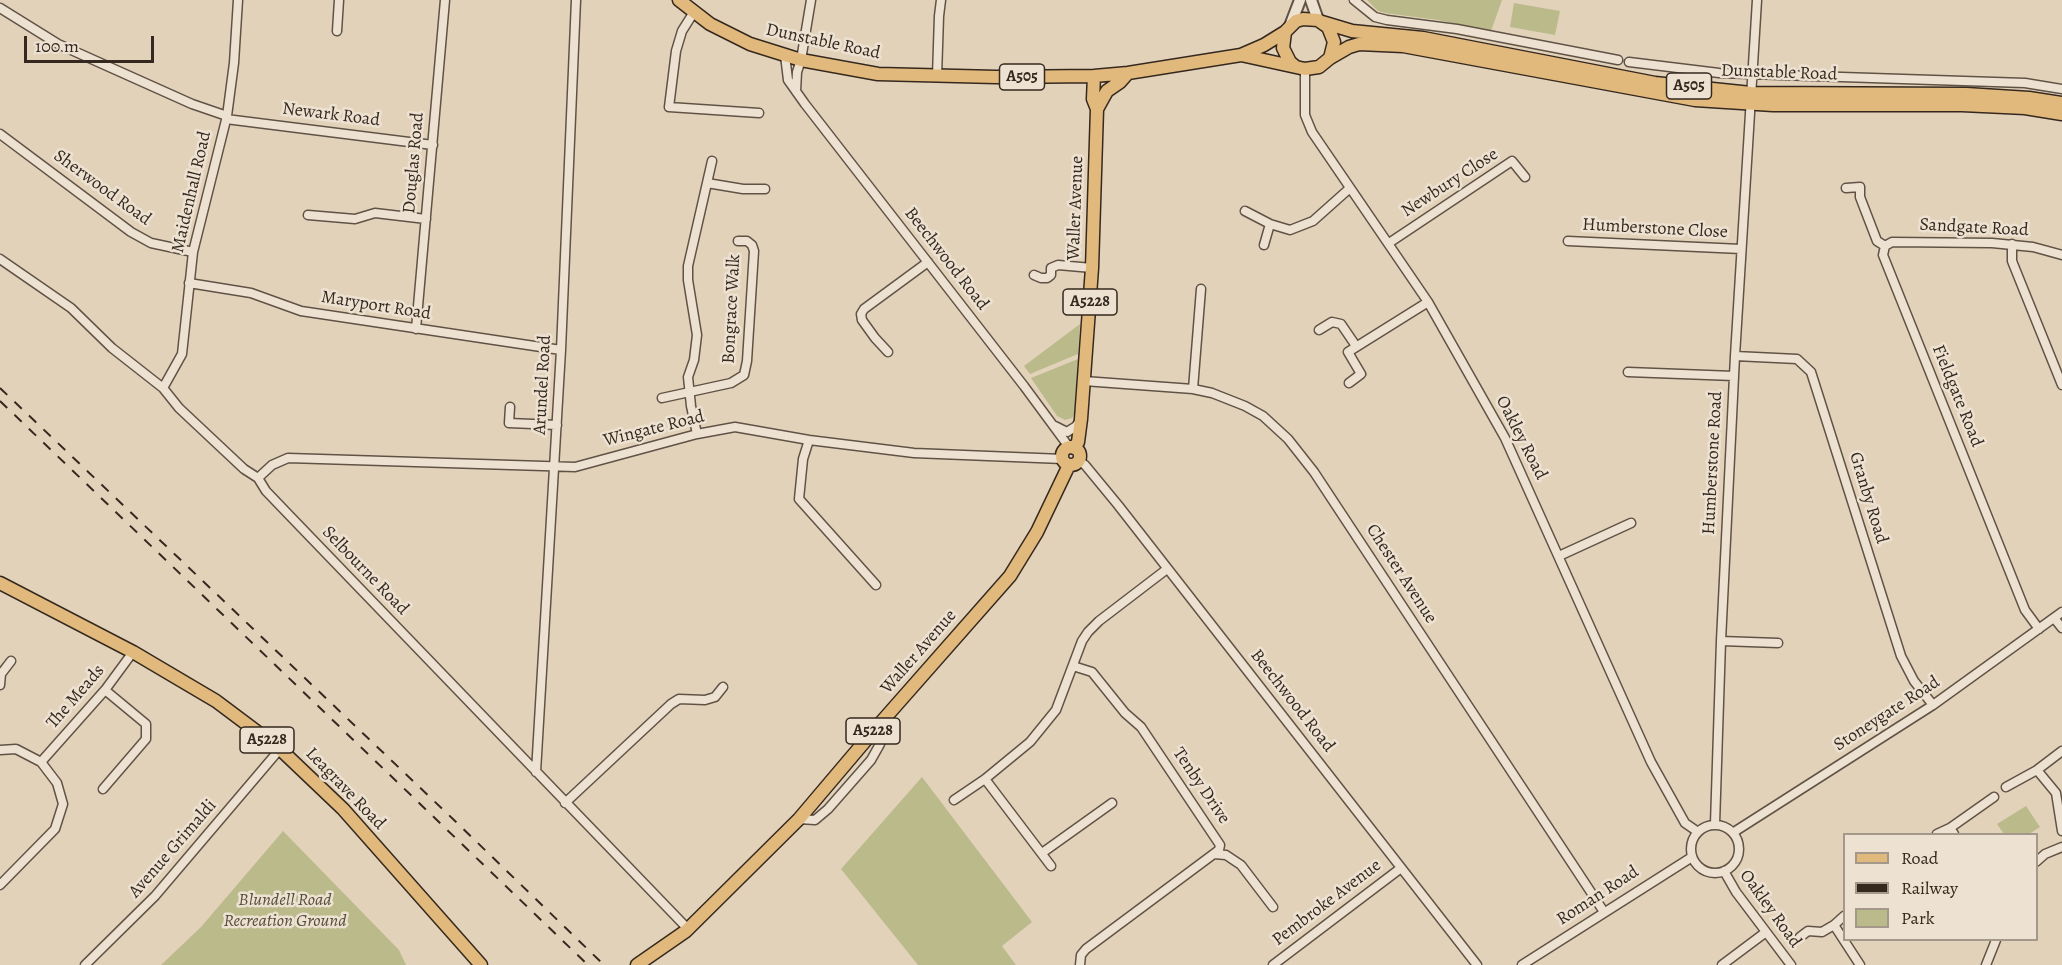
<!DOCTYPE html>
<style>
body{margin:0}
#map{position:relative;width:2062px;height:965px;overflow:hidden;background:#e3d2ba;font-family:Alegreya,serif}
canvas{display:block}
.legend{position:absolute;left:1843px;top:833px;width:195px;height:108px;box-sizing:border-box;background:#ede2d2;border:2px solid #a3988a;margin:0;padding:8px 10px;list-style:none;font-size:18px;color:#35291f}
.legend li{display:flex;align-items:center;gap:12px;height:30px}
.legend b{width:30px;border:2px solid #a3988a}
.scale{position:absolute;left:24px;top:36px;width:130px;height:27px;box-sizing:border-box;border:3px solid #35291f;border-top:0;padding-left:8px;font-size:18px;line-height:21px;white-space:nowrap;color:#35291f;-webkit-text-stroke:4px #ede2d2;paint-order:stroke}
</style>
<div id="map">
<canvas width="2062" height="965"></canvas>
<ul class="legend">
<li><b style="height:8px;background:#e2b97d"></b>Road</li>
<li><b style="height:8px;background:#35291f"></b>Railway</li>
<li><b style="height:16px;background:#bbba8b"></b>Park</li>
</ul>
<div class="scale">100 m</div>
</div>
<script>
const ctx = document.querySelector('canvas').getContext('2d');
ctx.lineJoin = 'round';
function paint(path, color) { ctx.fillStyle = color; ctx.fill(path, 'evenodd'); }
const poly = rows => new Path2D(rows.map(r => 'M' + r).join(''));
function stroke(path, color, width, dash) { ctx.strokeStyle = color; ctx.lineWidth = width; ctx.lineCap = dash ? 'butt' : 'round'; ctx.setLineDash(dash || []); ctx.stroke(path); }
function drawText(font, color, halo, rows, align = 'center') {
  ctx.font = font + ' Alegreya,serif'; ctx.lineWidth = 5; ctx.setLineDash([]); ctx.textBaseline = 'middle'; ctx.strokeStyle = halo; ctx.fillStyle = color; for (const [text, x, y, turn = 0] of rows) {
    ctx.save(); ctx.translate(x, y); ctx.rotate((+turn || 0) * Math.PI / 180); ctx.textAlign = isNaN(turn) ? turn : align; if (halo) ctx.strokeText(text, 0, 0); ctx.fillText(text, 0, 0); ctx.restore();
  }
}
paint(poly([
 [1367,0,1502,0,1491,31,1438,20,1385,13,1378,11],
 [1514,3,1560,11,1555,35,1510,27],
 [1080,324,1078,354,1030,374,1024,366],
 [1078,359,1074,414,1072,418,1065,420,1057,416,1031,378],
 [922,777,1032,922,1002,946,1016,965,918,965,841,869],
 [2026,806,2040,827,2029,834,2004,834,1997,824],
 [283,831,399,950,406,965,161,965,201,927]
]), '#bbba8b');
const minor = poly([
 [1354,0,1375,17,1387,20,1457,29,1618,60],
 [0,8,58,44,192,104,227,116],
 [694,12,682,31,676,51,669,107,759,113],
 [337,31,339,0],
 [785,55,788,80,805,104,1024,386,1069,447],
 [1629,62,1719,73,2025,83,2062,89],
 [1305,69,1305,115,1312,132,1428,302,1505,438,1651,762,1685,823,1698,832],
 [937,76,939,16,941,0],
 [796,91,797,72,801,60,811,0],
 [226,119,433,145],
 [0,134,131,232,151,243,193,252],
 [707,183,743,189,765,189],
 [1846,188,1860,187,1860,197,1877,241,1885,246,1883,255,2025,610,2039,629],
 [1245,211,1270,224,1290,230,1313,221,1350,188],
 [308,215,355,219,375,213,426,219],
 [1568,241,1741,249],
 [1389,243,1512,161,1525,177],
 [2012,244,2012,261,2062,385],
 [1264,245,1270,224],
 [1885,246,1892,242,1992,243,2033,247,2062,255],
 [0,259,71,308,112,348,163,388,179,408,244,469,258,478,266,491,290,516,688,929],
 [1034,275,1041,278,1047,278,1051,275,1051,268,1058,265,1092,268],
 [189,283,251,293,301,311,561,350],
 [416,329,445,0],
 [1319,330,1332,322,1341,324,1356,346],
 [888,352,875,338,862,320,861,314,864,309,928,262],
 [1735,356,1797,359,1811,372,1901,656,1914,681,1933,705],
 [1628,372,1734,376],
 [1084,381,1193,389,1212,393,1245,406,1263,416,1288,439,1314,472,1604,912],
 [1349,383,1361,374,1348,352,1428,302],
 [163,388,182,354,193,252,227,116,234,63,238,0],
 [1193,389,1201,289],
 [662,398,731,383,744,375,747,361,754,251,752,245,747,241,738,241],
 [510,407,509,423,557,425],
 [1055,426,1067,432,1075,427,1081,420],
 [697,434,691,406,688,377,694,360,697,335,688,280,688,266,712,161],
 [809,440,803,459,799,499,876,585],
 [1078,460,1085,465,1118,505,1477,965],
 [258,478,272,465,288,458,575,467,697,434,735,427,809,440,914,453,1063,459],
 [1559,556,1631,523],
 [2054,618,2062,628],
 [1721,641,1778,643],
 [1073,666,1092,672,1125,713,1141,727,1220,845,1219,850,1086,949,1081,955,1080,965],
 [0,685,1,674,11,661],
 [0,750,16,749,41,762,57,783,63,804,55,829,0,885],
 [41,762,105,690,133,652],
 [2037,770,2056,793,2062,831],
 [536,772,561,350,576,0],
 [985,779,1051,866],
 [2006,787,2037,770,2062,751],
 [103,789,146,739,146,724,105,690],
 [954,800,985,779,1030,742,1056,710,1082,641,1088,632,1099,621,1167,569],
 [565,803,671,704,679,699,705,700,715,697,723,687],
 [799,819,815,820,828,809,871,760,880,744,877,727],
 [1715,824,1721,641,1735,356,1757,0],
 '1691 849a24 24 0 1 1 48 0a24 24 0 1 1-48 0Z',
 [1734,832,1933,705,2062,612],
 [1937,834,1950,828],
 [1954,834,1950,828,1994,797],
 [1042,853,1112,803],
 [1214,854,1226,855,1241,865,1273,907],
 [2036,862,2045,854,2062,847],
 [1724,871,1736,892,1791,965],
 [1844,916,1834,925,1860,965],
 [1800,937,1808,931,1822,932,1834,925],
 [85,965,155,896,280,749],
 [1273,965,1401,868],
 [1522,965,1692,857],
 [1722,965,1766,932],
 [1986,965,1996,940]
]);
const tertiary = poly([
 [1311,0,1318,20],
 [1290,26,1300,0]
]);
const primary = poly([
 [679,0,710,24,750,44,801,60,878,74,996,77,1094,76,1128,73,1241,55,1264,45,1285,32],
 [1322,22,1352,31,1423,38,1655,83,1751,93,1966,94,2029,98,2062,103],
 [1241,55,1305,69,1319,67,1330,58,1334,42,1328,27,1318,20,1303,19,1296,21,1285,32,1283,48,1290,62,1296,67],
 [1330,58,1349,47,1359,44,1403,46,1695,100,1773,105,1962,105,2025,108,2062,114],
 [1097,109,1107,91,1120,82,1128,73],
 '1062 456a9 9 0 1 1 18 0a9 9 0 1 1-18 0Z',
 [1074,448,1078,442,1081,419,1092,268,1097,109,1093,99,1094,76],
 [0,583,133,652,216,701,280,749,343,809,481,965],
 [637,965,686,931,799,819,877,727,1010,576,1037,532,1069,465]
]);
stroke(minor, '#605346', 11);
stroke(tertiary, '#605346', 14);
stroke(primary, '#35291f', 15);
stroke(minor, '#ede2d2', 8);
stroke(tertiary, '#ede2d2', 10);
stroke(primary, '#e2b97d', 12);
stroke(poly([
 [0,388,454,820,604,965],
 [0,401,588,965]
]), '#35291f', 2, [10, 10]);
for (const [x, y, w] of [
 [1022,77,45],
 [1689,86,45],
 [1090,302,54],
 [873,731,54],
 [267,740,54]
]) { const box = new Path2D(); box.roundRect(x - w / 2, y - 13, w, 26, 4.5); ctx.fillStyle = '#ede2d2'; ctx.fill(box); stroke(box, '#35291f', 1.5); }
drawText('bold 16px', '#35291f', null, [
 ["A505",1022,77],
 ["A505",1689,86],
 ["A5228",1090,302],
 ["A5228",873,731],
 ["A5228",267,740]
]);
drawText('18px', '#35291f', '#ede2d2', [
 ["Dunstable Road",823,42,12],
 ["Dunstable Road",1779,73,2],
 ["Newark Road",331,115,7],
 ["Douglas Road",414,163,-85],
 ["Newbury Close",1450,183,-33],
 ["Sherwood Road",102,188,36],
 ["Maidenhall Road",192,192,-77],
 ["Waller Avenue",1076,208,-88],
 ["Sandgate Road",1974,228,3],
 ["Humberstone Close",1655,229,3],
 ["Beechwood Road",946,259,52],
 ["Maryport Road",376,306,9],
 ["Bongrace Walk",732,309,-87],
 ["Arundel Road",543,385,-87],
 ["Fieldgate Road",1957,396,68],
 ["Wingate Road",654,429,-14],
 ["Oakley Road",1521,438,63],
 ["Humberstone Road",1713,463,-87],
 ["Granby Road",1868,498,73],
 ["Selbourne Road",365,571,46],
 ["Chester Avenue",1401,574,57],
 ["Waller Avenue",919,652,-49],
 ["The Meads",76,697,-49],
 ["Beechwood Road",1292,701,52],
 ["Stoneygate Road",1887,714,-33],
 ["Tenby Drive",1201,786,56],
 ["Leagrave Road",345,789,46],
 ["Avenue Grimaldi",173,849,-49],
 ["Roman Road",1598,896,-33],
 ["Pembroke Avenue",1327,903,-37],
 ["Oakley Road",1770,909,54]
]);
drawText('italic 18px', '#564d3a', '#ede2d2', [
 ["Blundell Road",285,901],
 ["Recreation Ground",285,922]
]);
</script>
